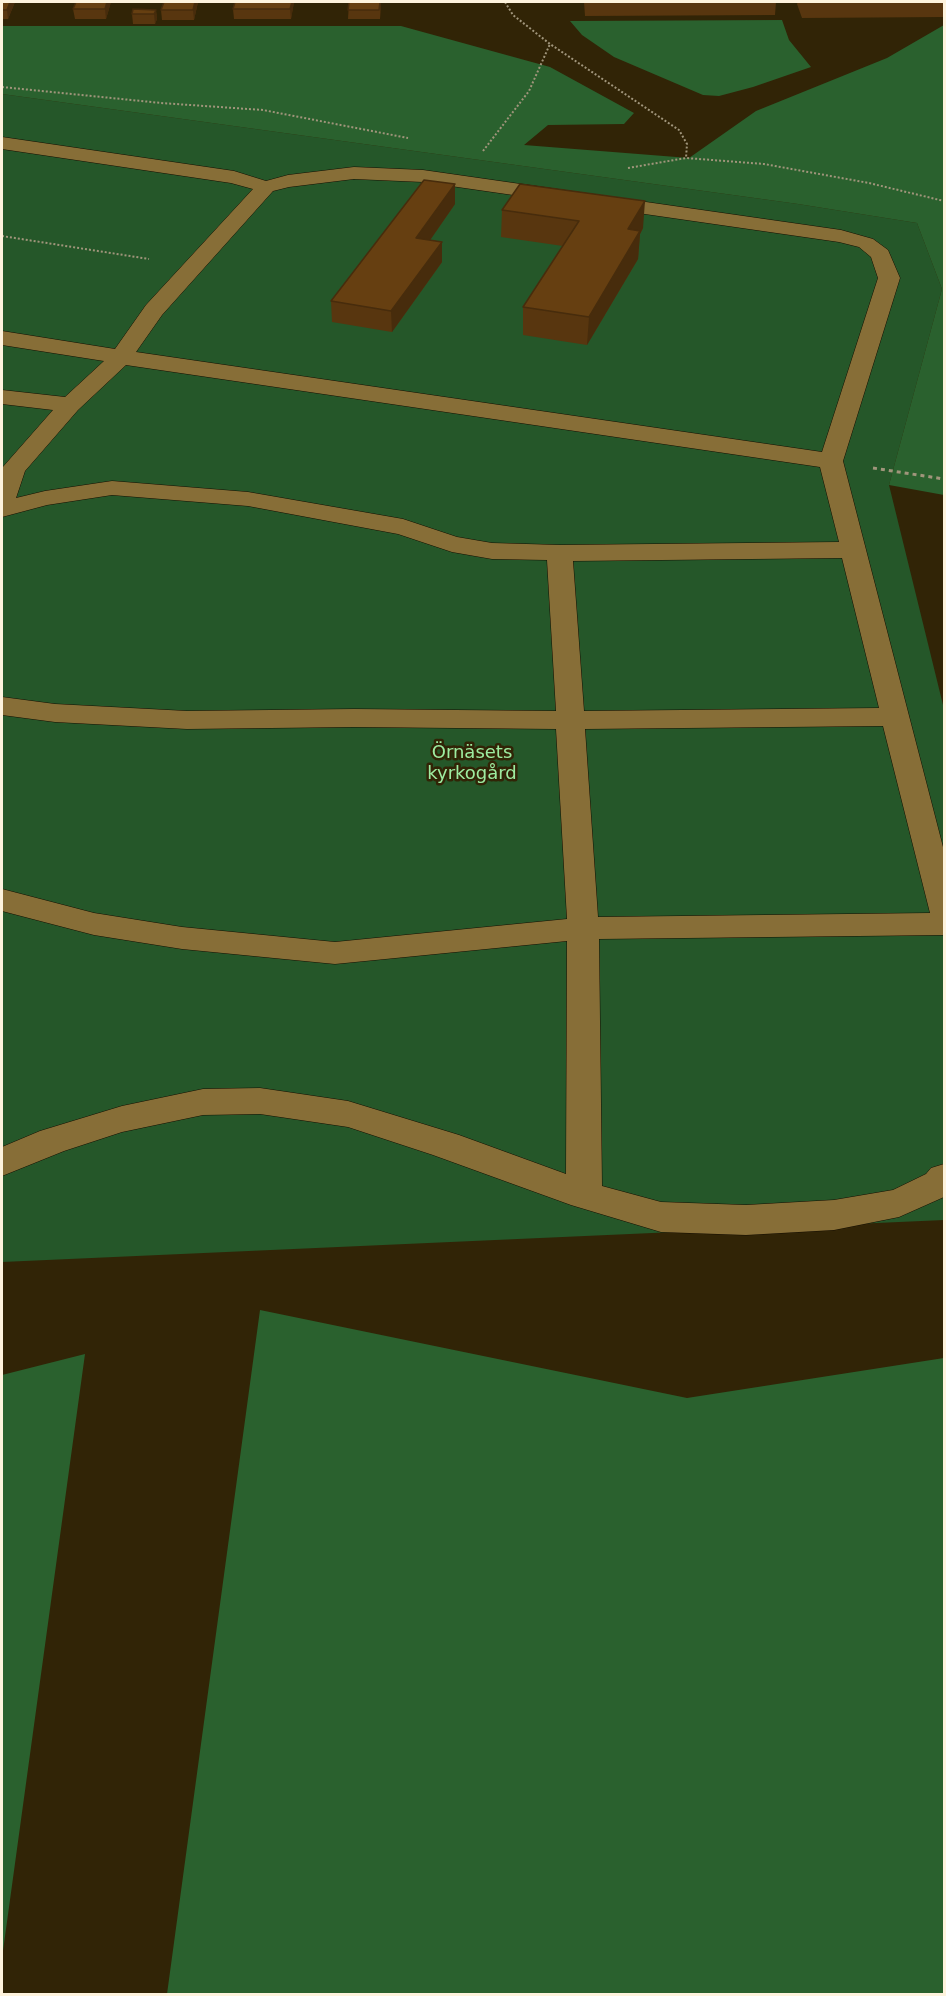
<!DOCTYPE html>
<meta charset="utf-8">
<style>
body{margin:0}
#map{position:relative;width:946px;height:1996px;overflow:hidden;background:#312406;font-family:"DejaVu Sans",sans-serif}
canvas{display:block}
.frame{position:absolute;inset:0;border:3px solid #fef3dd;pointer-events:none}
</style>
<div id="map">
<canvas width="946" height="1996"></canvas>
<div class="frame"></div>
</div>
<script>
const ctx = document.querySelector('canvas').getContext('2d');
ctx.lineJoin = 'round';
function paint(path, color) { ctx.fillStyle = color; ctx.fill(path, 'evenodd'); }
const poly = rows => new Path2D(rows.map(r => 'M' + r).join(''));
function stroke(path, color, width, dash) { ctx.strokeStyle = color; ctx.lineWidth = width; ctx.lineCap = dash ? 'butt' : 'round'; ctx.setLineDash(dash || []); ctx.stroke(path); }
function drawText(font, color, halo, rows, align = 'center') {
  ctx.font = font + ' "DejaVu Sans",sans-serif'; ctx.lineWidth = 5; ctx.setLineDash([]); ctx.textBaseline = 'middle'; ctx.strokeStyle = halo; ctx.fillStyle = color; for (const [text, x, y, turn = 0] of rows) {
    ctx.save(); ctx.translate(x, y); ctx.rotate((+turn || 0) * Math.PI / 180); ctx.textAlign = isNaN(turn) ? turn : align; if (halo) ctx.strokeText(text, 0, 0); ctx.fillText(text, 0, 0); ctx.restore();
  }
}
paint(poly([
 [2,94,798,204,917,223,942,289,889,485,944,709,944,1220,2,1262]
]), '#255729');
paint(poly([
 [782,20,789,40,811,67,753,87,719,96,703,95,614,57,582,35,570,21],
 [944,25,944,495,889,485,942,289,917,223,798,204,2,94,2,26,401,26,550,67,634,113,624,124,548,125,524,145,689,158,756,111,887,58],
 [260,1310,687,1398,944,1358,944,1994,167,1994],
 [85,1354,2,1958,2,1375]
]), '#2a612e');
const minor = poly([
 [2,137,234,171,266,181,288,175,354,167,423,170,841,230,873,239,888,250,900,278,843,461,944,851,944,935,599,939,602,1186,661,1202,746,1205,834,1200,893,1190,926,1174,931,1168,944,1164,944,1197,899,1217,834,1230,746,1235,661,1232,571,1205,433,1155,348,1127,260,1114,203,1115,122,1132,64,1151,2,1176,2,1147,40,1131,122,1106,203,1089,260,1088,348,1101,459,1135,566,1174,567,941,335,964,182,949,94,935,2,911,2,889,94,913,182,927,335,942,567,919,556,729,354,727,187,729,55,722,2,715,2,697,55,704,187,711,354,709,556,711,547,560,492,559,452,552,398,534,248,506,112,495,47,505,2,517,2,468,53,410,2,404,2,390,65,397,104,361,2,345,2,331,115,349,146,305,253,189,231,183,2,149,2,137],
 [354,179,423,182,839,242,859,247,871,257,878,278,822,452,136,352,162,315,273,191,289,187,354,179],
 [126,365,820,467,839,542,560,545,492,543,457,537,403,519,248,492,112,481,45,491,16,498,25,471,78,410,126,365],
 [842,558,879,708,584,711,573,561,842,558],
 [883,726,930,913,598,917,585,729,883,726]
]);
stroke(minor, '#150e01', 1);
stroke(poly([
 [505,2,513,15,550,44,679,130,687,144,686,158],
 [2,87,161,103,263,110,408,138],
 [483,151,529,91,550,44],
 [628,168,686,158,764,164,869,183,944,201],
 [2,236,149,259]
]), '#a0957b', 2, [2, 2]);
stroke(poly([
 [873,468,944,479]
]), '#a0957b', 3, [4, 4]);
paint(minor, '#876e37');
paint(poly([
 [2,2,15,2,8,19,2,19],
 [76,2,111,2,106,19,75,19,73,9],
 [198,2,194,20,162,20,161,10],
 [294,2,291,19,234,19,233,9],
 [342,2,390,2,390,3,381,3,380,19,348,19,349,2],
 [584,2,776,2,775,15,585,16],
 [798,2,945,2,945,17,802,18,797,4],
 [156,10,157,19,155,24,133,24,132,14],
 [455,204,430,240,442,242,442,262,392,332,332,322,331,301],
 [502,210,643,228,640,234,638,259,587,345,523,335,523,307,563,246,501,237]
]), '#58360f');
paint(poly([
 [10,2,15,2,8,19,7,10],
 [107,2,111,2,106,19,105,9],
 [195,2,198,2,194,20,193,10],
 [292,2,294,2,291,19,290,9],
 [380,2,381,2,381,3,380,19],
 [156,10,157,19,155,24,154,14],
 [455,184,455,204,417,259,416,238],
 [645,201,643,228,640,234,638,259,587,345,589,317,628,229],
 [442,242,442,262,392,332,391,311]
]), '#472c0c');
const building = poly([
 [2,2,10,2,7,10,2,10,2,2],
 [76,2,107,2,105,9,73,9,76,2],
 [164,2,195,2,193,10,161,10,164,2],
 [235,2,292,2,290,9,233,9,235,2],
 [349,2,380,2,379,10,348,10,349,2],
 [133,9,156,10,154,14,132,14,133,9],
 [424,180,455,184,416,238,442,242,391,311,331,301,424,180],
 [520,184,645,201,628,229,640,231,589,317,523,307,579,221,502,210,520,184]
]);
paint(building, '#663f11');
stroke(building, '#472c0c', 1.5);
drawText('18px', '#9deca0', '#312406', [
 ["Örnäsets",472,753],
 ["kyrkogård",472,774]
]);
</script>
